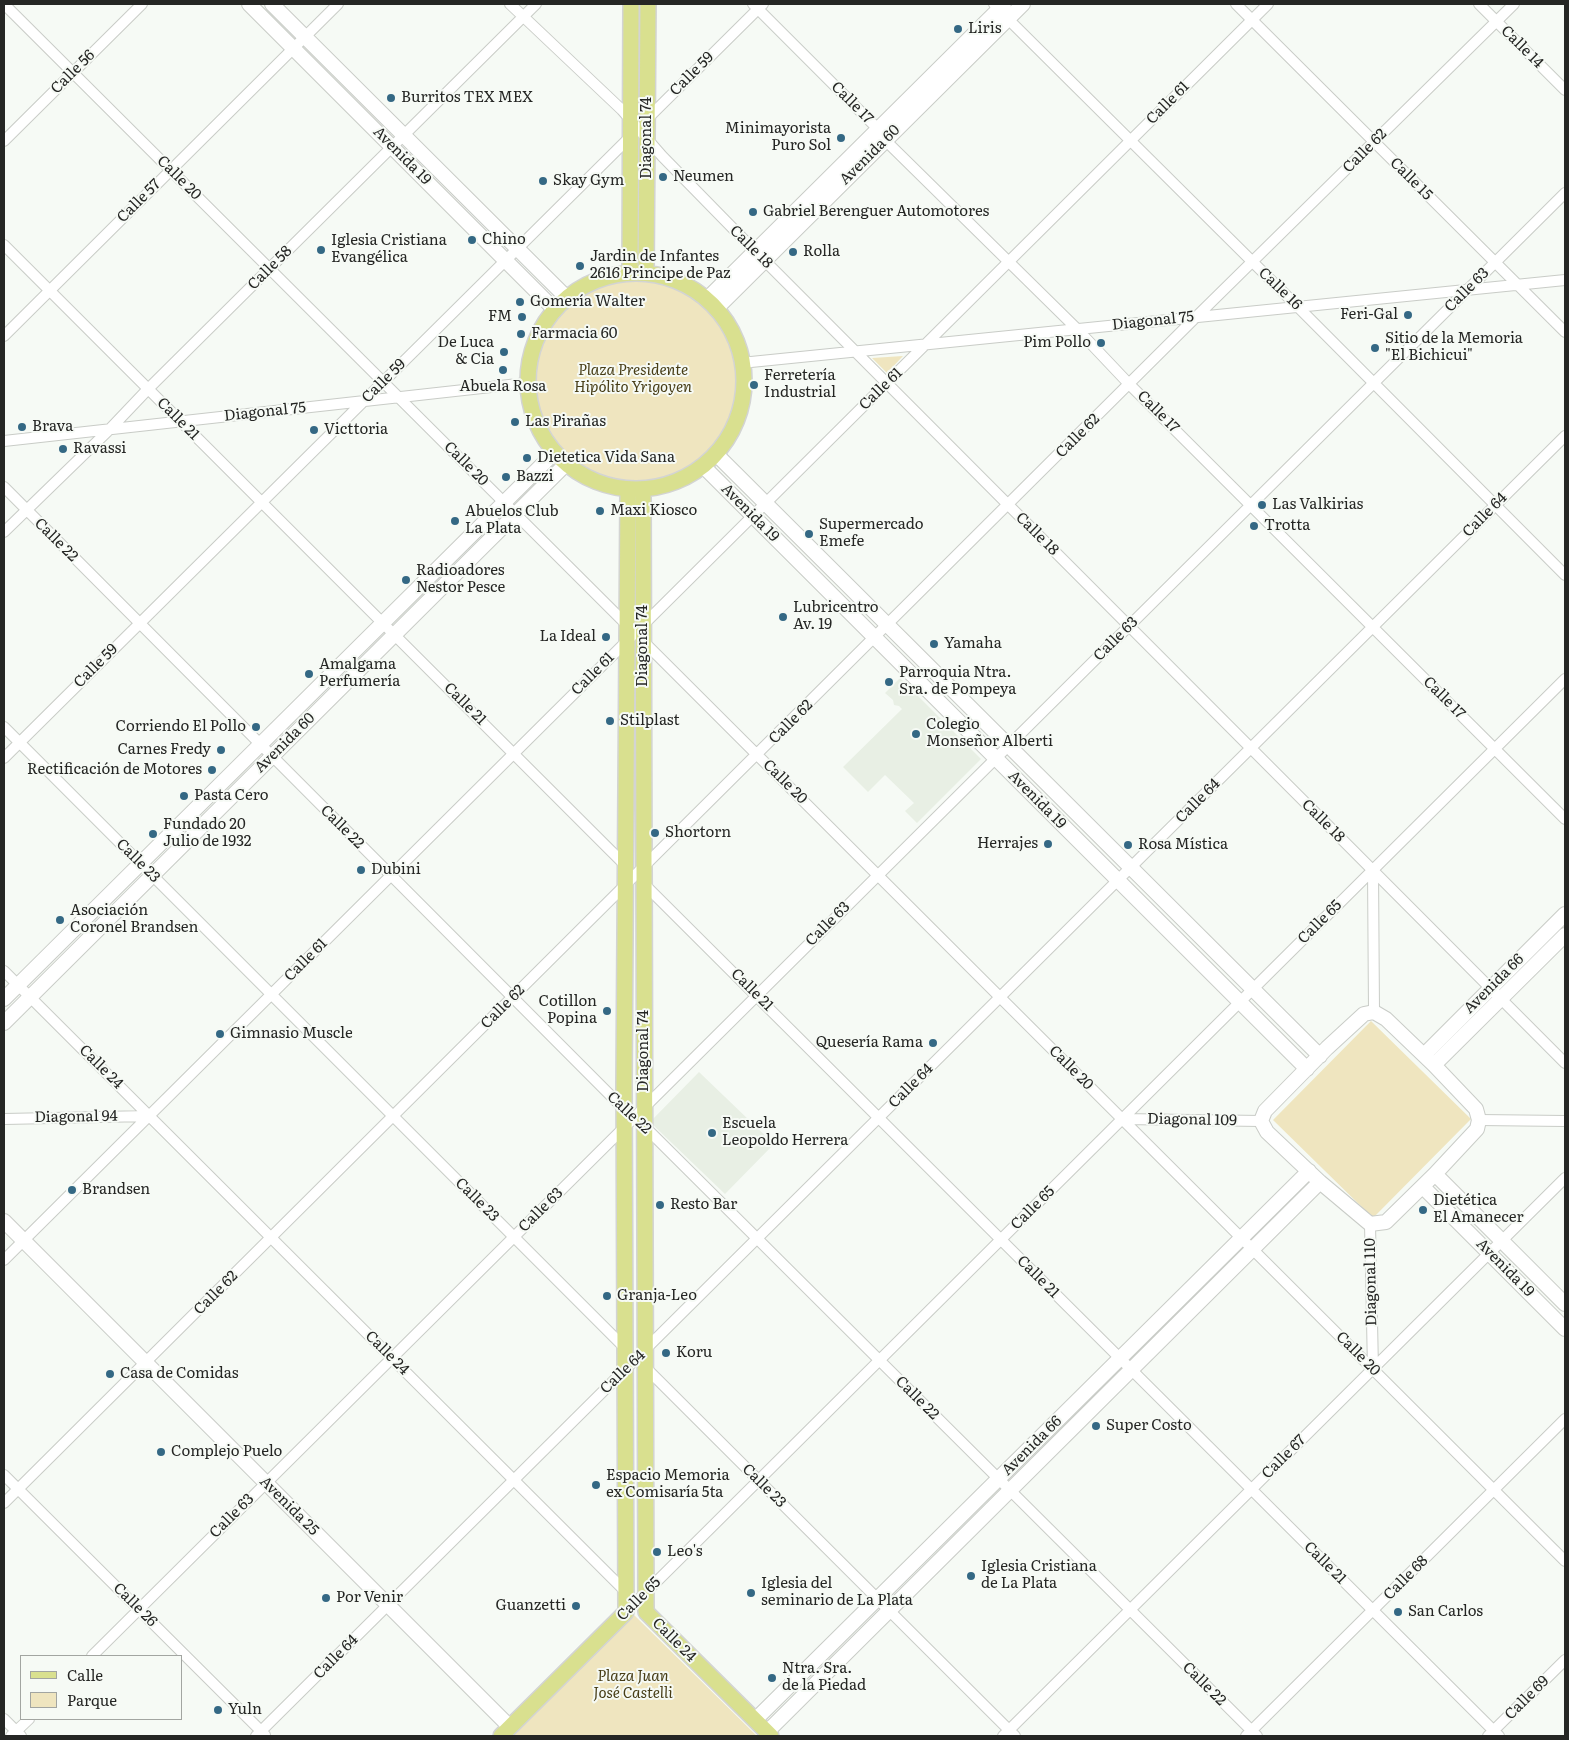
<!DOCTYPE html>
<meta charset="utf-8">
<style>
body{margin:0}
#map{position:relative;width:1569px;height:1740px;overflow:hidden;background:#f6faf5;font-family:Literata,serif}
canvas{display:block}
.frame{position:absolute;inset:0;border:5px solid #252624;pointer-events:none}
.legend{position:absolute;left:20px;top:1655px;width:162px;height:65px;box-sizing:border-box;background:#f6faf5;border:1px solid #a2a5a1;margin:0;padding:6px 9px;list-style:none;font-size:15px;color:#252624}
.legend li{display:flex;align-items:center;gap:10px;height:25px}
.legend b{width:25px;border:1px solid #a2a5a1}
</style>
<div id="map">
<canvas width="1569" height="1740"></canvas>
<div class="frame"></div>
<ul class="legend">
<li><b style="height:6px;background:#d9e08f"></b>Calle</li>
<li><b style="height:14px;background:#efe5bf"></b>Parque</li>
</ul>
</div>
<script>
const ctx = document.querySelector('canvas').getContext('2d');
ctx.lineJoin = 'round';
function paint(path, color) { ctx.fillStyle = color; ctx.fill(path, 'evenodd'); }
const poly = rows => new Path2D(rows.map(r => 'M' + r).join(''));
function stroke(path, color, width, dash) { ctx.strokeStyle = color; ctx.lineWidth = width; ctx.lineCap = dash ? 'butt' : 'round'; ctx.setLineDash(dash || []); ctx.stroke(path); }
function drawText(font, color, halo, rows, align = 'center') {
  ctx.font = font + ' Literata,serif'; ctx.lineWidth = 4; ctx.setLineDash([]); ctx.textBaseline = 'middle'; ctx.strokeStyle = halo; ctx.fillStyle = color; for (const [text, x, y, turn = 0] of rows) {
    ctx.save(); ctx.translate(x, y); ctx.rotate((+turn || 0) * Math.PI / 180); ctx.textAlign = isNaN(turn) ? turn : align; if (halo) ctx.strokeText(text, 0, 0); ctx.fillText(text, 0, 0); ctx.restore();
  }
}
paint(poly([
 [900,678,981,759,917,823,905,811,914,803,885,775,868,792,843,767,902,709,899,706,894,705,893,700,885,693],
 [699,1072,774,1144,725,1194,650,1122]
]), '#e8efe4');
paint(poly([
 '531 381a103 103 0 1 1 206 0a103 103 0 1 1-206 0Z',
 [903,356,887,373,872,358],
 [1371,1021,1471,1119,1373,1218,1273,1120],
 [633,1614,757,1736,509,1736]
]), '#efe5bf');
const street = poly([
 [4,4,628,626],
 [510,4,622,110,662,156,755,251,1565,1063],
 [753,4,878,129,885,140,1077,329,1130,385,1565,819],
 [994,4,1008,19,1298,307,1565,575],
 [1236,4,1565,332],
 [1479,4,1565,90],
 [645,121,763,4],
 [4,141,142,4],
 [4,245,627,867],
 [4,336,338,4],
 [741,363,1565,280],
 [4,441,527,383],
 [4,487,626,1111],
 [4,532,110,429,148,389,536,4],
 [642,640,1565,1561],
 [4,727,626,1349],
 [4,758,632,135],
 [1373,870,1374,1012],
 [643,883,1499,1736],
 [4,971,628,1594],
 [4,1119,149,1116],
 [1123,1119,1261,1121],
 [1479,1120,1565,1121],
 [643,1125,1257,1736],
 [1370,1224,1373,1369],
 [4,1260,1268,4],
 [644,1366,1015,1736],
 [4,1475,265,1735],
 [4,1503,1196,317,1514,4],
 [626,1612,1565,679],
 [92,1656,1565,193],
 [4,1719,21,1736],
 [11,1736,29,1719],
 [256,1736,1565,436],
 [1003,1736,1565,1178],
 [1246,1736,1565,1419],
 [1488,1736,1565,1660]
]);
const secondary = poly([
 [249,4,554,309],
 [272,4,565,296],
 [708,298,1004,4],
 [718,307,1023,4],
 [717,455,1320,1056],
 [704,467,1307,1069],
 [4,999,554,453],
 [1374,1012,1386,1019,1434,1065,1476,1109,1479,1120,1477,1129,1435,1174,1386,1222,1370,1224,1320,1182,1267,1132,1261,1121,1265,1111,1327,1048,1364,1014,1374,1012],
 [4,1023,566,464],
 [1424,1055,1565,914],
 [1434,1065,1565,935],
 [1435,1174,1565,1304],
 [1423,1187,1565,1329],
 [4,1221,510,1727],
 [755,1720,1309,1171],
 [767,1732,1320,1182]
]);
const primary = poly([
 [630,272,631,4],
 [646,272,648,4],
 '528 381a108 108 0 1 1 216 0a108 108 0 1 1-216 0Z',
 [643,489,646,1612,771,1736],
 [501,1736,626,1612,624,1084,628,490]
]);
stroke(street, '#c9ccc7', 12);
stroke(secondary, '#c9ccc7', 16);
stroke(primary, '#d3d4d3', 18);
stroke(street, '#fff', 10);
stroke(secondary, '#fff', 14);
stroke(primary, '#d9e08f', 15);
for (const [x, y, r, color] of [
 [958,29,5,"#346884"],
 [391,98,5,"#346884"],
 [841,138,5,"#346884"],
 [663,177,5,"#346884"],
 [543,181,5,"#346884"],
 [753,212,5,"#346884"],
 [472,240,5,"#346884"],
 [321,250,5,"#346884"],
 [793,252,5,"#346884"],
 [580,266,5,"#346884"],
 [520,302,5,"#346884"],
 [1408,315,5,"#346884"],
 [522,317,5,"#346884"],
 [521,334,5,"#346884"],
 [1101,343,5,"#346884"],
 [1375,348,5,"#346884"],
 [504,352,5,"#346884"],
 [503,370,5,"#346884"],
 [754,385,5,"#346884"],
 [515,422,5,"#346884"],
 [22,427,5,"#346884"],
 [314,430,5,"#346884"],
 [63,449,5,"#346884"],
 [527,458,5,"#346884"],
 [506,477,5,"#346884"],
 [1262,505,5,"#346884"],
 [600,511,5,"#346884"],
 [455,521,5,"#346884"],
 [1254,526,5,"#346884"],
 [809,534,5,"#346884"],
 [406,580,5,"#346884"],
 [783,617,5,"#346884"],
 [606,637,5,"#346884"],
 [934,644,5,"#346884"],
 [309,674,5,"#346884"],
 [889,682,5,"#346884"],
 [610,721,5,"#346884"],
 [256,727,5,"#346884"],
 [916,734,5,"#346884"],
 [221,750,5,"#346884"],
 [212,770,5,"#346884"],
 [184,796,5,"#346884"],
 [655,833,5,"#346884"],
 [153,834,5,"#346884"],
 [1048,844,5,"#346884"],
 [1128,845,5,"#346884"],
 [361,870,5,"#346884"],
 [60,920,5,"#346884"],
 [607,1011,5,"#346884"],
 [220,1034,5,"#346884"],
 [933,1043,5,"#346884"],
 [712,1133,5,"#346884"],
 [72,1190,5,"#346884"],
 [660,1205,5,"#346884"],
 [1423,1210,5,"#346884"],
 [607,1296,5,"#346884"],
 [666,1353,5,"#346884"],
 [110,1374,5,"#346884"],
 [1096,1426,5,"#346884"],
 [161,1452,5,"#346884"],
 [596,1485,5,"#346884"],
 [657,1552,5,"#346884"],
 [971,1576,5,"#346884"],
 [751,1593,5,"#346884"],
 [326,1598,5,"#346884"],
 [576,1606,5,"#346884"],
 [1398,1612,5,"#346884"],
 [772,1678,5,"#346884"],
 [218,1710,5,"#346884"]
]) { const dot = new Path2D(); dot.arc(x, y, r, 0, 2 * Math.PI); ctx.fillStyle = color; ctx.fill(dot); stroke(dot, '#f6faf5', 2); }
drawText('15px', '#252624', '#f6faf5', [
 ["Liris",968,29],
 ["Burritos TEX MEX",401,98],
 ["Minimayorista",831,129,"right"],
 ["Puro Sol",831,146,"right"],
 ["Neumen",673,177],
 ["Skay Gym",553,181],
 ["Gabriel Berenguer Automotores",763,212],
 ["Chino",482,240],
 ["Iglesia Cristiana",331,241],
 ["Evangélica",331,258],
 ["Rolla",803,252],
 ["Jardin de Infantes",590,257],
 ["2616 Principe de Paz",590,274],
 ["Gomería Walter",530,302],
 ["Feri-Gal",1398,315,"right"],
 ["FM",512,317,"right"],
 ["Farmacia 60",531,334],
 ["Sitio de la Memoria",1385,339],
 ["\"El Bichicui\"",1385,356],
 ["De Luca",494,343,"right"],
 ["& Cia",494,360,"right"],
 ["Pim Pollo",1091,343,"right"],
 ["Ferretería",764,376],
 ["Industrial",764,393],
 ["Abuela Rosa",503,387,"center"],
 ["Las Pirañas",525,422],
 ["Brava",32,427],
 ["Victtoria",324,430],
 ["Ravassi",73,449],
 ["Dietetica Vida Sana",537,458],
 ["Bazzi",516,477],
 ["Las Valkirias",1272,505],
 ["Maxi Kiosco",610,511],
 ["Abuelos Club",465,512],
 ["La Plata",465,529],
 ["Supermercado",819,525],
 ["Emefe",819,542],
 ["Trotta",1264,526],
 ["Radioadores",416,571],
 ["Nestor Pesce",416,588],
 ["Lubricentro",793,608],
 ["Av. 19",793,625],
 ["La Ideal",596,637,"right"],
 ["Yamaha",944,644],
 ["Amalgama",319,665],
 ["Perfumería",319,682],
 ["Parroquia Ntra.",899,673],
 ["Sra. de Pompeya",899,690],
 ["Stilplast",620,721],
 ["Colegio",926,725],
 ["Monseñor Alberti",926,742],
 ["Corriendo El Pollo",246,727,"right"],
 ["Carnes Fredy",211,750,"right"],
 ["Rectificación de Motores",202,770,"right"],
 ["Pasta Cero",194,796],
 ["Fundado 20",163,825],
 ["Julio de 1932",163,842],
 ["Shortorn",665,833],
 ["Herrajes",1038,844,"right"],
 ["Rosa Mística",1138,845],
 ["Dubini",371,870],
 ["Asociación",70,911],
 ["Coronel Brandsen",70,928],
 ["Cotillon",597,1002,"right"],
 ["Popina",597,1019,"right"],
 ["Gimnasio Muscle",230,1034],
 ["Quesería Rama",923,1043,"right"],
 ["Escuela",722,1124],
 ["Leopoldo Herrera",722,1141],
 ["Brandsen",82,1190],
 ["Dietética",1433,1201],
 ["El Amanecer",1433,1218],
 ["Resto Bar",670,1205],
 ["Granja-Leo",617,1296],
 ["Koru",676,1353],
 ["Casa de Comidas",120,1374],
 ["Super Costo",1106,1426],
 ["Complejo Puelo",171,1452],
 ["Espacio Memoria",606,1476],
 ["ex Comisaría 5ta",606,1493],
 ["Leo's",667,1552],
 ["Iglesia Cristiana",981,1567],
 ["de La Plata",981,1584],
 ["Iglesia del",761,1584],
 ["seminario de La Plata",761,1601],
 ["Por Venir",336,1598],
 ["Guanzetti",566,1606,"right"],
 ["San Carlos",1408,1612],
 ["Ntra. Sra.",782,1669],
 ["de la Piedad",782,1686],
 ["Yuln",228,1710]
], 'left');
drawText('15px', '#252624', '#f6faf5', [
 ["Calle 14",1522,47,45],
 ["Calle 56",73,72,-45],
 ["Calle 59",692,74,-45],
 ["Calle 17",852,103,45],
 ["Calle 61",1168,103,-45],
 ["Diagonal 74",647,138,-90],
 ["Calle 62",1365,151,-45],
 ["Avenida 60",870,155,-45],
 ["Avenida 19",402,156,45],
 ["Calle 20",179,178,45],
 ["Calle 15",1411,179,45],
 ["Calle 57",139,201,-45],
 ["Calle 18",751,247,45],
 ["Calle 58",270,268,-45],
 ["Calle 16",1280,289,44],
 ["Calle 63",1467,290,-45],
 ["Diagonal 75",1153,321,-6],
 ["Calle 59",384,381,-45],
 ["Calle 61",881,389,-44],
 ["Diagonal 75",265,412,-6],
 ["Calle 17",1158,412,45],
 ["Calle 21",178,419,45],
 ["Calle 62",1078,436,-45],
 ["Calle 20",466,464,45],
 ["Avenida 19",750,513,45],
 ["Calle 64",1485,515,-45],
 ["Calle 18",1037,534,45],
 ["Calle 22",56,540,45],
 ["Calle 63",1116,639,-45],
 ["Diagonal 74",643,646,-90],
 ["Calle 59",96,666,-45],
 ["Calle 61",593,674,-45],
 ["Calle 17",1444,698,45],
 ["Calle 21",465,704,45],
 ["Calle 62",791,722,-45],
 ["Avenida 60",285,743,-45],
 ["Calle 20",785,782,45],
 ["Avenida 19",1037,800,45],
 ["Calle 64",1198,801,-45],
 ["Calle 18",1323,821,45],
 ["Calle 22",342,827,45],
 ["Calle 23",138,861,45],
 ["Calle 65",1320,922,-45],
 ["Calle 63",828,924,-45],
 ["Calle 61",306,960,-45],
 ["Avenida 66",1494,984,-45],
 ["Calle 21",752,990,45],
 ["Calle 62",503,1007,-45],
 ["Diagonal 74",644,1051,-90],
 ["Calle 24",101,1067,45],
 ["Calle 20",1071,1068,45],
 ["Calle 64",911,1086,-45],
 ["Calle 22",629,1113,43],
 ["Diagonal 94",76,1117,-1],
 ["Diagonal 109",1192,1120,1],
 ["Calle 23",477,1200,45],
 ["Calle 65",1033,1208,-45],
 ["Calle 63",541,1210,-45],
 ["Avenida 19",1505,1268,45],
 ["Calle 21",1038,1277,45],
 ["Diagonal 110",1371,1282,-91],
 ["Calle 62",216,1293,-45],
 ["Calle 24",387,1353,45],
 ["Calle 20",1358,1354,45],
 ["Calle 64",623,1372,-44],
 ["Calle 22",917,1398,45],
 ["Avenida 66",1032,1446,-45],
 ["Calle 67",1284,1457,-45],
 ["Calle 23",764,1486,45],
 ["Avenida 25",289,1506,45],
 ["Calle 63",232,1516,-45],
 ["Calle 21",1325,1563,45],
 ["Calle 68",1406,1578,-45],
 ["Calle 65",639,1599,-45],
 ["Calle 26",135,1605,45],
 ["Calle 24",674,1640,45],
 ["Calle 64",336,1657,-45],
 ["Calle 22",1204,1684,45],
 ["Calle 69",1527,1698,-45]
]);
drawText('italic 15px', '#473d16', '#f6faf5', [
 ["Plaza Presidente",633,371],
 ["Hipólito Yrigoyen",633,388],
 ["Plaza Juan",633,1677],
 ["José Castelli",633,1694]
]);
</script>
